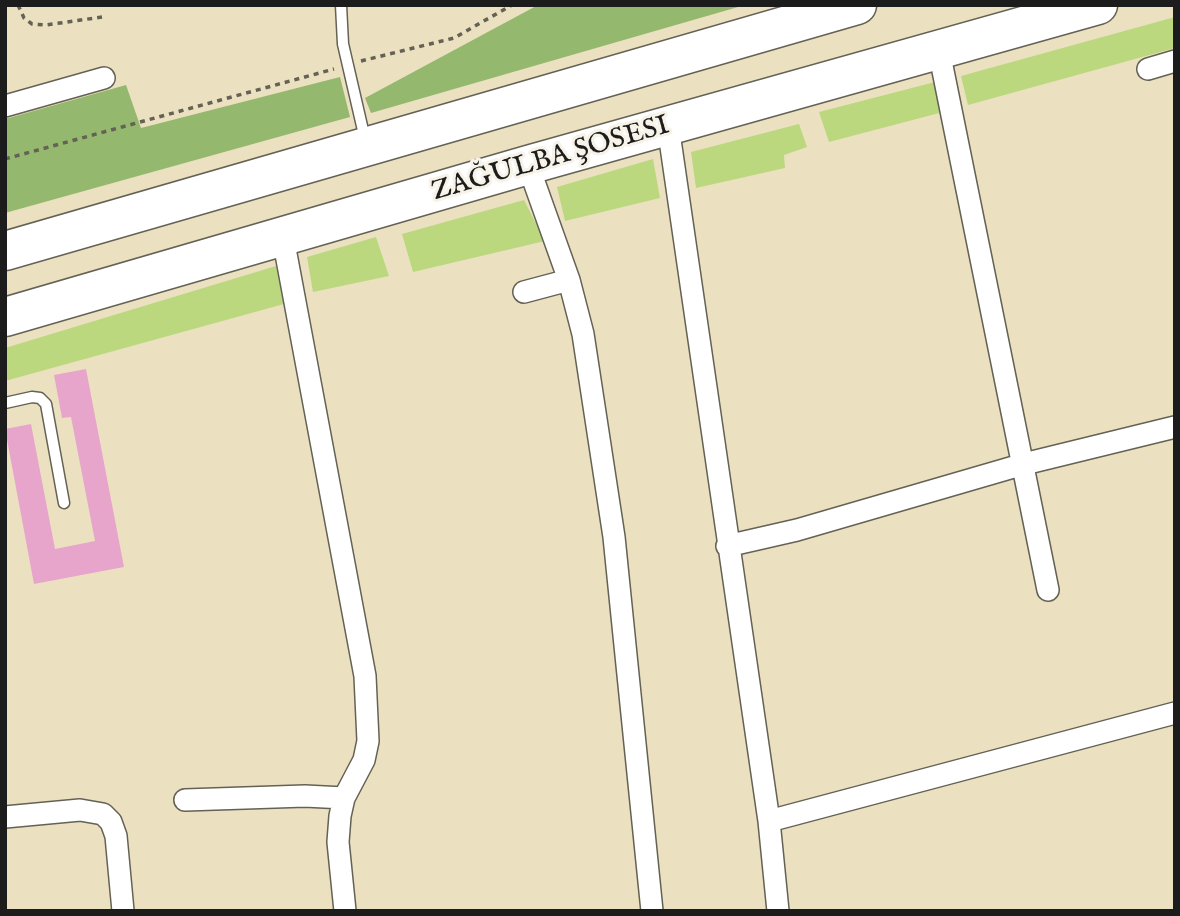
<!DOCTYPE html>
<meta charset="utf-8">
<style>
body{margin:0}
#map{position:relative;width:1180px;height:916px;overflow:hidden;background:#ebe1c0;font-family:"IM FELL English",serif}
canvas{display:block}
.frame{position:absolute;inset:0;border:7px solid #1c1c1c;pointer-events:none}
</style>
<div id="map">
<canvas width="1180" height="916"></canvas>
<div class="frame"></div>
</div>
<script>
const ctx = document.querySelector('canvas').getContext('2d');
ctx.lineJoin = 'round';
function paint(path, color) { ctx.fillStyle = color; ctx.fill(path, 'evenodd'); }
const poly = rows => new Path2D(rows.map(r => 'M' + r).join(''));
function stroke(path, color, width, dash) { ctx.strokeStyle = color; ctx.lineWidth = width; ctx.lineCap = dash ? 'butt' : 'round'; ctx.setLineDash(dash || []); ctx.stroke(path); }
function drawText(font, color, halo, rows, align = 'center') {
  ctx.font = font + ' "IM FELL English",serif'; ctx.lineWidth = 6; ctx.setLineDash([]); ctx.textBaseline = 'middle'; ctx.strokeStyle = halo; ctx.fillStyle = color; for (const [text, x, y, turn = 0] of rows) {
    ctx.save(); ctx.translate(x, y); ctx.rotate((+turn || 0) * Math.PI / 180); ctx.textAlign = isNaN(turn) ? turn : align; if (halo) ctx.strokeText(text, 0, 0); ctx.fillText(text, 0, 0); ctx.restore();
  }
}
paint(poly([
 [1175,17,1175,48,968,105,961,76],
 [935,82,943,112,829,142,819,112],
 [799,124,807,147,784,155,785,168,696,188,691,152],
 [653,159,660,198,565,221,557,187],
 [524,200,545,241,413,272,402,234],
 [376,237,389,276,313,292,307,257],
 [276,266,284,304,5,381,5,348]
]), '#bbd87e');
paint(poly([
 [538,5,745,5,371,113,365,98],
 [340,77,350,117,5,213,5,119,126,85,141,128]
]), '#94b86d');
paint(poly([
 [86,369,124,567,34,584,5,429,31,424,55,549,95,541,71,417,62,418,54,375]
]), '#e7a5cc');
const lane = poly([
 [341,5,343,44,365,139],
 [5,403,32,397,40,398,46,404,64,503]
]);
const street = poly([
 [939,51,1048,590],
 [1148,69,1175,61],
 [5,106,104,78],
 [668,126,769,821,778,911],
 [528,165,569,280,583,334,614,537,652,911],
 [283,238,365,676,368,741,364,760,344,798,340,816,338,842,345,911],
 [524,292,569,280],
 [727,546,797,530,1024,464,1175,427],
 [185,800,305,796,344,798],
 [5,817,80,810,103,814,111,822,116,836,123,911],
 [769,821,1175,713]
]);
const highway = poly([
 [5,251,857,5],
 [5,317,528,165,1098,5]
]);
stroke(lane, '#646155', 13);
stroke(street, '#646155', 24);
stroke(highway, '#646155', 41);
stroke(poly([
 [18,5,24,18,32,24,46,25,102,17],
 [361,61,454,38,512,5],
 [5,159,334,69]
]), '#646155', 3.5, [5, 5]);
stroke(lane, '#fff', 10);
stroke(street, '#fff', 21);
stroke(highway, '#fff', 38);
drawText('28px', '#1c1c1c', '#f7f3e8', [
 ["ZAĞULBA ŞOSESI",551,160,-16]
]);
</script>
